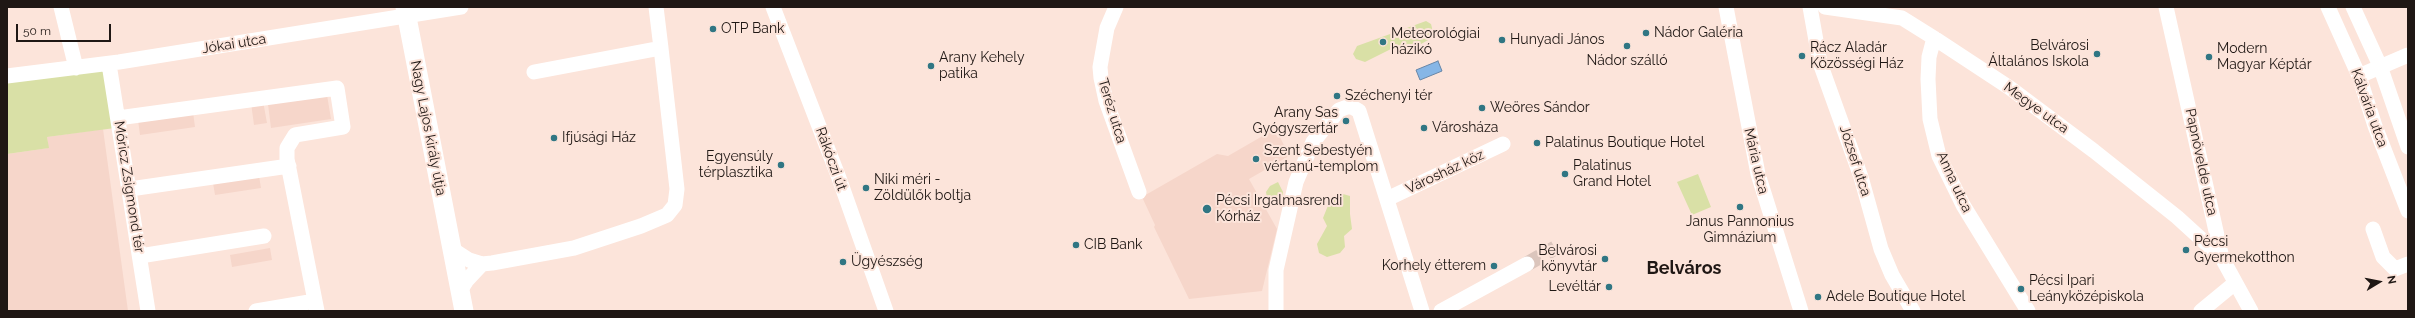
<!DOCTYPE html>
<meta charset="utf-8">
<style>
body{margin:0}
#map{position:relative;width:2415px;height:318px;overflow:hidden;background:#fce4da;font-family:Raleway,sans-serif}
canvas{display:block}
.frame{position:absolute;inset:0;border:8px solid #1f1714;pointer-events:none}
.north{position:absolute;left:2359px;top:262px;width:40px;height:40px;-webkit-text-stroke:3px #fce4da;paint-order:stroke;rotate:80deg;font-size:11px;font-weight:700;line-height:16px;text-align:center;color:#1f1714}
.north::after{content:'';display:block;margin:auto;width:14px;height:18px;background:#1f1714;clip-path:polygon(50% 0,100% 100%,50% 72%,0 100%)}
.scale{position:absolute;left:16px;top:24px;width:95px;height:18px;box-sizing:border-box;border:2px solid #1f1714;border-top:0;padding-left:5px;font-size:12px;line-height:14px;white-space:nowrap;color:#1f1714;-webkit-text-stroke:3px #fce4da;paint-order:stroke}
</style>
<div id="map">
<canvas width="2415" height="318"></canvas>
<div class="frame"></div>
<div class="north">N</div>
<div class="scale">50 m</div>
</div>
<script>
const ctx = document.querySelector('canvas').getContext('2d');
ctx.lineJoin = 'round';
function paint(path, color) { ctx.fillStyle = color; ctx.fill(path, 'evenodd'); }
const poly = rows => new Path2D(rows.map(r => 'M' + r).join(''));
function stroke(path, color, width, dash) { ctx.strokeStyle = color; ctx.lineWidth = width; ctx.lineCap = dash ? 'butt' : 'round'; ctx.setLineDash(dash || []); ctx.stroke(path); }
function drawText(font, color, halo, rows, align = 'center') {
  ctx.font = font + ' Raleway,sans-serif'; ctx.lineWidth = 4; ctx.setLineDash([]); ctx.textBaseline = 'middle'; ctx.strokeStyle = halo; ctx.fillStyle = color; for (const [text, x, y, turn = 0] of rows) {
    ctx.save(); ctx.translate(x, y); ctx.rotate((+turn || 0) * Math.PI / 180); ctx.textAlign = isNaN(turn) ? turn : align; if (halo) ctx.strokeText(text, 0, 0); ctx.fillText(text, 0, 0); ctx.restore();
  }
}
paint(poly([
 [327,95,331,119,271,128,268,104],
 [263,101,267,123,254,125,251,103],
 [193,112,195,127,140,135,138,120],
 [103,129,128,311,7,311,7,154,48,148,47,137],
 [1273,130,1278,138,1280,137,1289,156,1249,179,1277,229,1262,291,1189,299,1154,227,1155,225,1142,197,1217,154,1228,156],
 [259,176,261,188,215,195,213,183],
 [270,248,272,260,232,267,230,255]
]), '#f6d6ca');
paint(poly([
 [1426,21,1431,24,1433,32,1430,39,1421,44,1391,49,1365,62,1356,59,1353,54,1357,46],
 [102,71,106,76,115,128,47,137,49,148,7,154,7,82],
 [1698,174,1711,207,1692,215,1677,182],
 [1278,182,1283,192,1282,203,1279,205,1272,203,1267,198,1266,192,1270,186],
 [1343,194,1350,196,1350,214,1352,229,1344,236,1345,247,1340,253,1327,257,1319,253,1317,244,1327,226,1323,218,1329,203,1334,197]
]), '#d9e0a6');
const water = poly([
 [1438,61,1442,71,1420,80,1416,70,1438,61]
]);
paint(water, '#86b6e6');
stroke(water, '#6786a7', 1);
stroke(poly([
 [1527,264,1555,248]
]), '#dbc5bc', 15, [15, 8]);
stroke(poly([
 [61,7,76,68],
 [773,7,839,178,886,311],
 [1116,7,1107,28,1100,67,1101,78,1106,101,1139,192],
 [1726,7,1758,174,1801,311],
 [1810,7,1820,63,1861,177,1881,249,1892,275,1913,311],
 [1825,7,1902,18,1934,38,2010,88,2094,151,2177,217,2222,258],
 [2166,7,2222,258,2251,311],
 [2328,7,2359,76,2375,126,2408,211],
 [2353,7,2380,66,2408,147],
 [1934,38,1929,57,1928,79,1930,119,1939,156,1963,205,2028,311],
 [109,64,148,311],
 [534,72,661,48,656,7],
 [7,76,119,62,461,7],
 [2359,76,2408,55],
 [118,118,337,88,343,127,295,135,287,148,287,159,317,311],
 [130,189,289,166],
 [1387,199,1503,144],
 [2373,229,2383,257,2395,269,2408,264],
 [452,249,469,260,482,264,492,263,574,248,641,226,667,215,675,205,677,189,661,48],
 [140,256,264,236],
 [460,291,467,280,482,264],
 [256,311,315,301],
 [1276,311,1276,270,1296,182,1313,142,1339,110,1347,107,1352,107,1359,111,1422,311],
 [1441,311,1527,264],
 [2201,311,2235,283]
]), '#fff', 15);
stroke(poly([
 [405,7,464,311]
]), '#fff', 19);
for (const [x, y, r, color] of [
 [713,29,4,"#307683"],
 [1646,33,4,"#307683"],
 [1502,40,4,"#307683"],
 [1383,42,4,"#307683"],
 [1627,46,4,"#307683"],
 [2097,54,4,"#307683"],
 [1802,56,4,"#307683"],
 [2209,57,4,"#307683"],
 [931,66,4,"#307683"],
 [1337,96,4,"#307683"],
 [1482,108,4,"#307683"],
 [1346,121,4,"#307683"],
 [1424,128,4,"#307683"],
 [554,138,4,"#307683"],
 [1537,143,4,"#307683"],
 [1256,159,4,"#307683"],
 [781,165,4,"#307683"],
 [1565,174,4,"#307683"],
 [866,188,4,"#307683"],
 [1740,207,4,"#307683"],
 [1207,209,5,"#307683"],
 [1076,245,4,"#307683"],
 [2186,250,4,"#307683"],
 [1605,259,4,"#307683"],
 [843,262,4,"#307683"],
 [1494,266,4,"#307683"],
 [1609,287,4,"#307683"],
 [2021,289,4,"#307683"],
 [1818,297,4,"#307683"]
]) { const dot = new Path2D(); dot.arc(x, y, r, 0, 2 * Math.PI); ctx.fillStyle = color; ctx.fill(dot); stroke(dot, '#fce4da', 1.5); }
drawText('14px', '#1f1714', '#fce4da', [
 ["OTP Bank",721,29],
 ["Nádor Galéria",1654,33],
 ["Meteorológiai",1391,34],
 ["házikó",1391,50],
 ["Hunyadi János",1510,40],
 ["Belvárosi",2089,46,"right"],
 ["Általános Iskola",2089,62,"right"],
 ["Rácz Aladár",1810,48],
 ["Közösségi Ház",1810,64],
 ["Modern",2217,49],
 ["Magyar Képtár",2217,65],
 ["Arany Kehely",939,58],
 ["patika",939,74],
 ["Nádor szálló",1627,61,"center"],
 ["Széchenyi tér",1345,96],
 ["Weöres Sándor",1490,108],
 ["Arany Sas",1338,113,"right"],
 ["Gyógyszertár",1338,129,"right"],
 ["Városháza",1432,128],
 ["Ifjúsági Ház",562,138],
 ["Palatinus Boutique Hotel",1545,143],
 ["Szent Sebestyén",1264,151],
 ["vértanú-templom",1264,167],
 ["Egyensúly",773,157,"right"],
 ["térplasztika",773,173,"right"],
 ["Palatinus",1573,166],
 ["Grand Hotel",1573,182],
 ["Niki méri -",874,180],
 ["Zöldülők boltja",874,196],
 ["Pécsi Irgalmasrendi",1216,201],
 ["Kórház",1216,217],
 ["Janus Pannonius",1740,222,"center"],
 ["Gimnázium",1740,238,"center"],
 ["Pécsi",2194,242],
 ["Gyermekotthon",2194,258],
 ["CIB Bank",1084,245],
 ["Belvárosi",1597,251,"right"],
 ["könyvtár",1597,267,"right"],
 ["Ügyészség",851,262],
 ["Korhely étterem",1486,266,"right"],
 ["Pécsi Ipari",2029,281],
 ["Leányközépiskola",2029,297],
 ["Levéltár",1601,287,"right"],
 ["Adele Boutique Hotel",1826,297]
], 'left');
drawText('14px', '#1f1714', '#fce4da', [
 ["Jókai utca",234,44,-9],
 ["Megye utca",2036,108,36],
 ["Kálvária utca",2369,108,70],
 ["Teréz utca",1112,111,73],
 ["Nagy Lajos király útja",428,128,79],
 ["Rákóczi út",831,159,70],
 ["Mária utca",1756,161,77],
 ["József utca",1855,161,72],
 ["Papnövelde utca",2201,162,78],
 ["Városház köz",1445,172,-25],
 ["Anna utca",1954,182,65],
 ["Móricz Zsigmond tér",129,187,81]
]);
drawText('bold 18px', '#1f1714', '#fce4da', [
 ["Belváros",1684,269]
]);
</script>
